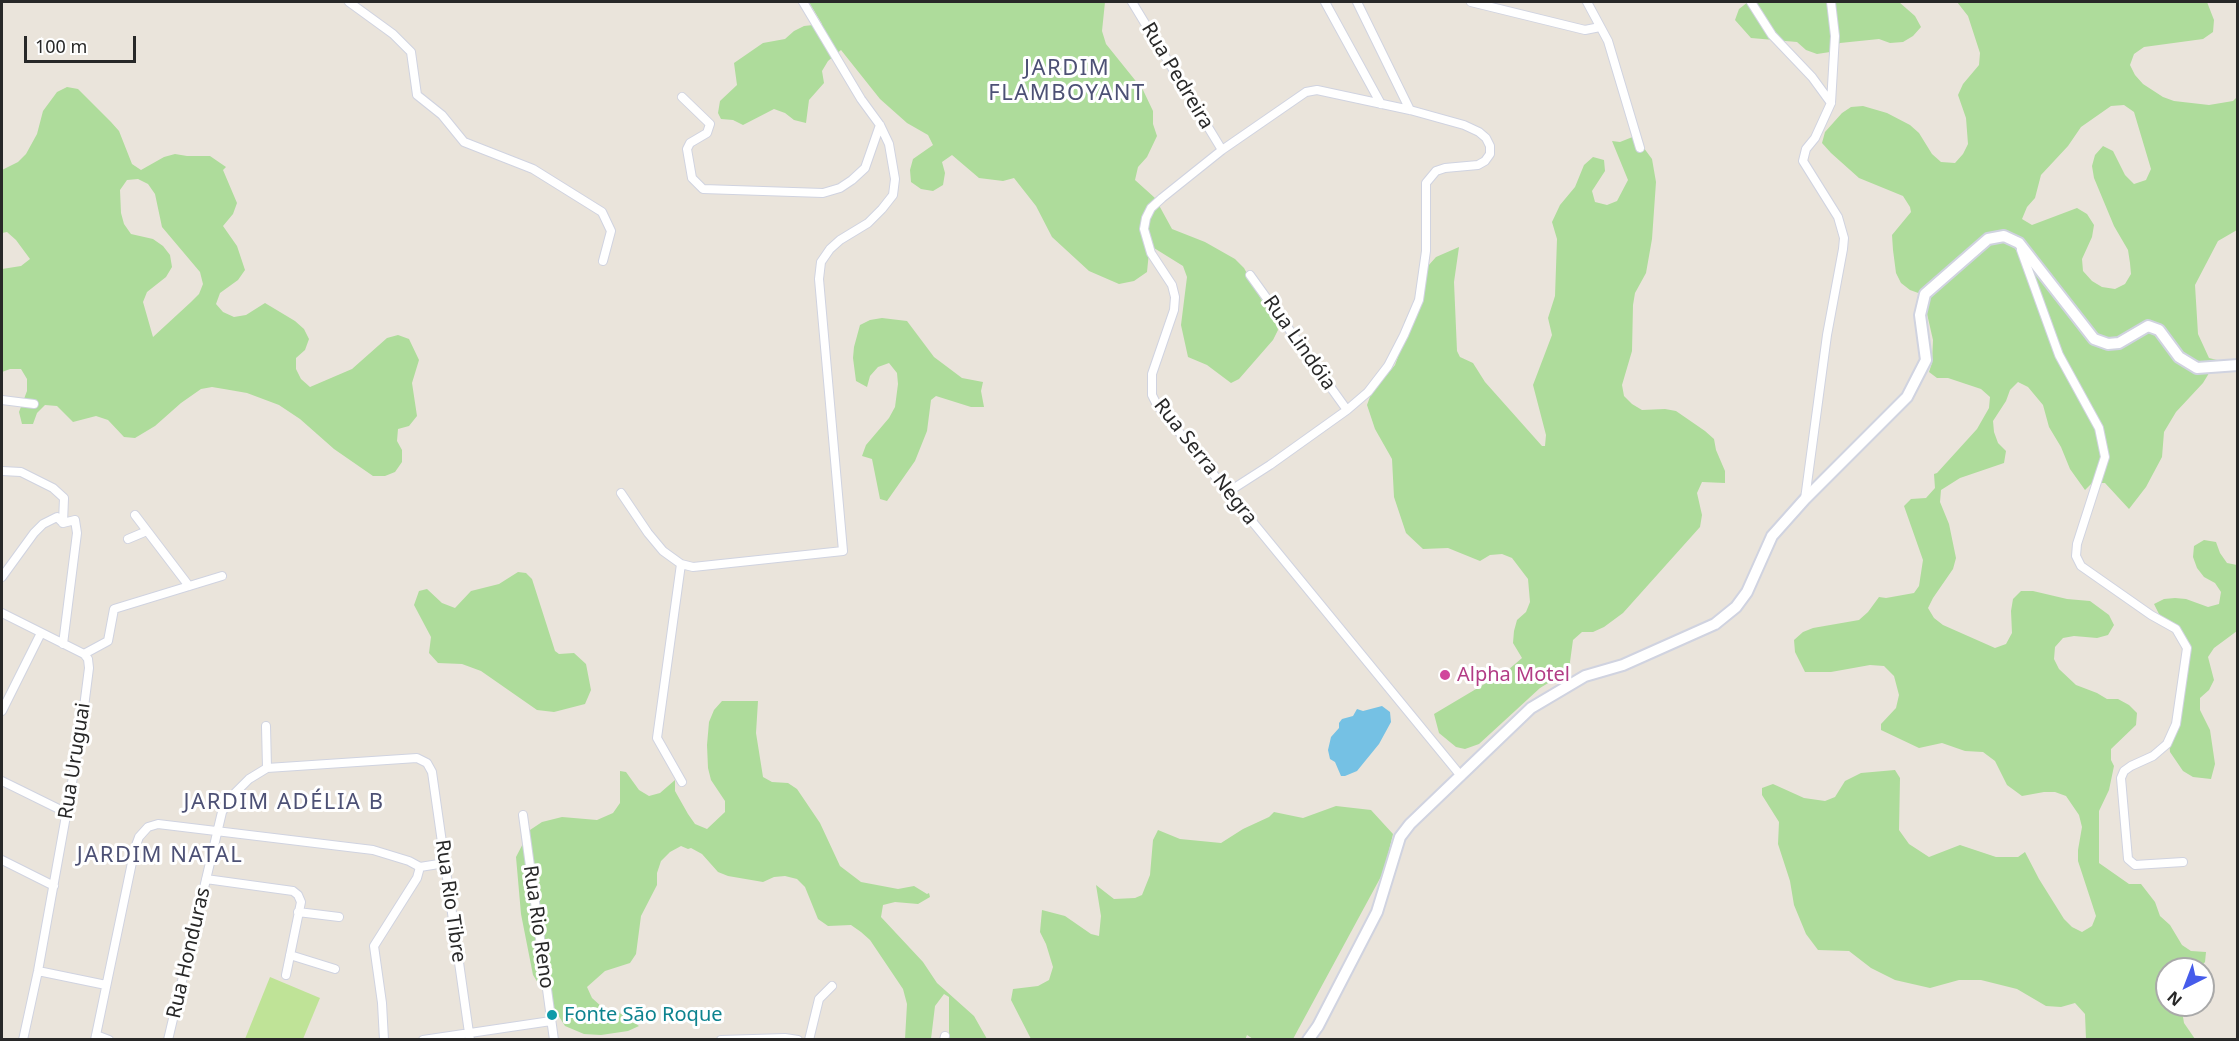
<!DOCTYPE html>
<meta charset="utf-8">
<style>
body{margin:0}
#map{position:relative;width:2239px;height:1041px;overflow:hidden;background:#eae4db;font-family:"Noto Sans",sans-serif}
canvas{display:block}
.frame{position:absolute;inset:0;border:3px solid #282828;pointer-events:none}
.north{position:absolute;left:2155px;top:957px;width:60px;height:60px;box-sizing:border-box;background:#fff;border:2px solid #a9a9a9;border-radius:50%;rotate:222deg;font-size:16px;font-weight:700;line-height:24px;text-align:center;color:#282828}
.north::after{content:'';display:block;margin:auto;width:21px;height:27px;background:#465ceb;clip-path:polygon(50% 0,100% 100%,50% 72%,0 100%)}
.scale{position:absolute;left:24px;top:36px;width:112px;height:27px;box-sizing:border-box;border:3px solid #282828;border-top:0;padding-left:8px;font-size:18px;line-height:21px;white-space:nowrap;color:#282828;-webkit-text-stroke:4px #fff;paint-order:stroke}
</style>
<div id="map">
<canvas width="2239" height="1041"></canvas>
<div class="frame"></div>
<div class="north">N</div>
<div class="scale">100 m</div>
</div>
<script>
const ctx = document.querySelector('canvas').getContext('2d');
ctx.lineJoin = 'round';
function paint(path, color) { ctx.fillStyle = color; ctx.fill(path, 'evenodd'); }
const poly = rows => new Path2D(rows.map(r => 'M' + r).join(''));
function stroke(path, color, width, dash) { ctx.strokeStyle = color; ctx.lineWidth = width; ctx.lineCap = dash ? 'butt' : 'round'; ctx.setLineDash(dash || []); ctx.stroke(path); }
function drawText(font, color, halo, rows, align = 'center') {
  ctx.font = font + ' "Noto Sans",sans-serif'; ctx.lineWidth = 6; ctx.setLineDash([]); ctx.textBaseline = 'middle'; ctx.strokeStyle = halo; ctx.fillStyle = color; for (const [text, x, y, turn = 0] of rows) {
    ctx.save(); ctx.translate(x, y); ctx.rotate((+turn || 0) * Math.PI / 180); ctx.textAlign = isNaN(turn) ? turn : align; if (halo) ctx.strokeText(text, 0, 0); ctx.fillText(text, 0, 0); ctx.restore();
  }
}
paint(poly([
 [809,2,1105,2,1102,31,1106,44,1143,90,1153,111,1153,124,1157,136,1147,157,1138,167,1135,180,1155,198,1172,229,1205,242,1235,259,1244,268,1261,299,1275,318,1278,330,1273,340,1239,379,1231,383,1207,365,1188,357,1181,325,1187,277,1183,266,1154,248,1149,252,1147,272,1134,281,1119,284,1089,271,1052,237,1036,206,1014,178,1003,181,979,178,952,155,942,162,945,173,943,185,933,191,921,189,911,182,910,170,913,159,933,145,928,135,907,123,880,99,841,50,828,61,822,71,824,83,809,100,806,123,794,120,785,113,774,109,743,125,733,120,721,119,718,113,720,101,737,85,734,63,763,43,785,39,794,31,804,26,822,24],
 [1748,2,1899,2,1915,16,1921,27,1913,36,1903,42,1890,43,1879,39,1840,43,1830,52,1817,54,1806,50,1797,42,1751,38,1735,20,1739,9],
 [1957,2,2207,2,2214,20,2213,32,2203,39,2144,47,2134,54,2130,65,2135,75,2143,84,2163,97,2174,101,2209,105,2233,101,2237,97,2237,230,2218,241,2195,285,2198,334,2209,358,2217,360,2203,383,2176,412,2164,432,2162,457,2146,487,2129,509,2105,483,2092,483,2085,490,2070,469,2061,447,2049,427,2043,405,2028,387,2018,382,2010,390,2006,401,1993,421,1994,432,1998,443,2006,451,2004,463,1960,478,1941,490,1940,502,1949,524,1956,558,1953,569,1933,598,1928,608,1934,618,1943,625,1995,648,2006,644,2012,633,2011,611,2013,599,2021,591,2033,591,2067,599,2090,601,2109,615,2114,625,2108,635,2097,638,2074,636,2063,638,2055,647,2054,659,2059,669,2076,685,2097,693,2107,699,2118,699,2129,705,2137,713,2136,725,2111,749,2111,760,2114,766,2109,790,2099,811,2099,863,2129,884,2141,884,2155,902,2160,916,2170,925,2182,945,2191,951,2206,952,2205,962,2199,969,2167,969,2167,1005,2181,1005,2184,1023,2195,1039,2086,1039,2085,1014,2075,1003,2061,1007,2046,1006,2017,989,1981,980,1959,980,1930,988,1895,980,1871,968,1849,951,1818,950,1806,934,1794,905,1790,881,1778,844,1779,822,1762,795,1762,788,1773,784,1804,798,1825,801,1835,797,1845,781,1861,773,1895,770,1900,778,1899,830,1909,844,1929,857,1960,845,1996,857,2018,857,2025,852,2039,879,2064,919,2072,927,2082,932,2092,926,2096,916,2078,861,2078,850,2082,827,2079,815,2066,796,2055,792,2044,792,2022,796,2007,785,1995,761,1983,752,1965,751,1942,743,1919,748,1881,730,1881,724,1896,708,1899,695,1894,676,1884,666,1870,665,1831,672,1805,672,1795,652,1794,640,1803,632,1813,628,1859,620,1868,612,1879,597,1886,598,1914,593,1919,586,1923,560,1904,506,1911,499,1926,498,1935,488,1934,474,1937,473,1977,429,1989,408,1990,397,1981,389,1948,378,1937,378,1929,372,1932,363,1933,340,1925,305,1921,294,1910,290,1901,283,1896,273,1893,250,1892,235,1911,212,1910,207,1903,196,1859,178,1831,153,1822,143,1825,132,1842,113,1851,107,1863,106,1887,113,1910,125,1919,133,1932,154,1941,162,1955,163,1963,154,1968,144,1966,118,1958,95,1963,84,1979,65,1980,53,1968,16],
 [2124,105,2134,112,2151,169,2146,180,2134,184,2125,175,2113,151,2103,146,2095,155,2092,166,2094,178,2114,226,2128,250,2130,263,2131,274,2125,284,2115,289,2102,287,2092,281,2083,271,2082,259,2092,237,2094,225,2087,214,2077,208,2032,225,2022,219,2027,207,2035,198,2041,175,2068,146,2081,127,2111,106],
 [67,87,78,89,111,122,119,131,132,164,141,170,164,157,175,154,187,156,210,156,226,167,223,170,237,203,233,214,223,226,237,246,245,270,238,280,220,293,216,304,223,312,234,317,246,315,265,303,295,321,304,329,309,339,305,350,296,358,296,369,301,379,310,387,352,369,387,338,398,335,409,339,419,360,412,383,417,416,409,426,398,429,397,441,402,450,402,462,395,472,385,476,373,476,334,449,300,419,279,405,247,393,224,389,212,387,201,389,181,403,155,426,135,438,124,437,108,420,96,416,73,422,57,406,45,405,37,413,33,424,22,424,19,412,27,391,27,379,21,369,10,369,2,372,2,269,21,266,30,259,16,240,7,232,2,233,2,170,18,162,26,154,37,134,43,111,57,92],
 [138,179,148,184,155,194,162,227,200,272,203,284,199,294,191,302,153,337,143,302,147,292,166,277,172,267,170,255,163,246,153,239,131,234,124,224,121,213,120,190,127,180],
 [1635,136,1652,159,1656,182,1652,239,1646,273,1635,293,1633,305,1632,351,1622,385,1624,396,1632,404,1642,410,1665,409,1676,411,1705,431,1714,439,1716,450,1725,471,1725,483,1702,482,1697,493,1702,515,1700,527,1623,613,1604,627,1593,632,1582,632,1573,640,1570,662,1571,669,1540,688,1479,744,1465,749,1456,747,1439,733,1434,714,1508,670,1522,658,1513,643,1514,631,1517,620,1526,612,1530,602,1528,579,1512,558,1502,554,1490,555,1480,561,1448,548,1423,549,1406,533,1394,497,1392,459,1375,429,1367,405,1371,394,1395,365,1399,354,1405,320,1415,309,1428,266,1436,257,1459,247,1454,282,1457,351,1460,357,1473,363,1485,382,1542,446,1545,446,1546,435,1533,385,1552,335,1548,318,1555,296,1557,239,1552,222,1560,205,1575,187,1584,165,1593,157,1604,160,1605,171,1592,191,1595,202,1607,205,1617,201,1628,180,1612,141,1620,142],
 [882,318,907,321,934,357,962,378,983,382,981,391,984,407,971,407,936,396,931,400,927,431,915,461,887,501,880,499,872,459,862,456,866,445,889,418,895,407,898,384,897,373,889,363,878,367,870,376,867,387,856,381,853,358,854,347,860,325,870,320],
 [2204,540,2216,542,2220,553,2227,563,2237,565,2237,631,2214,648,2208,657,2214,680,2209,690,2200,698,2200,710,2210,730,2215,764,2211,779,2193,777,2183,771,2170,752,2169,740,2177,732,2180,721,2178,710,2187,653,2168,622,2159,614,2154,604,2164,599,2175,598,2186,599,2208,607,2219,604,2221,592,2215,583,2204,577,2197,568,2193,557,2194,546],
 [518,572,526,573,532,579,555,651,559,654,574,653,586,664,591,690,585,704,554,712,537,710,481,671,462,664,438,663,429,653,431,637,414,605,419,591,427,589,442,603,455,608,471,591,499,584],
 [722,701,758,701,756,733,763,777,772,782,788,783,797,789,820,823,840,866,861,882,898,889,914,886,927,894,929,893,930,897,918,904,895,902,883,905,881,917,923,962,937,983,974,1016,987,1039,949,1039,949,997,944,994,935,1006,931,1039,905,1039,907,1004,903,989,870,940,861,932,851,925,828,926,818,919,805,887,797,879,785,876,774,877,763,882,728,876,718,872,702,854,691,848,688,849,681,846,670,852,661,861,657,873,657,885,641,916,636,954,630,963,605,971,587,987,592,998,602,1007,615,1010,639,1026,628,1031,601,1035,584,1034,565,1026,533,975,521,914,516,857,530,830,542,822,562,817,597,820,613,813,620,803,620,771,626,772,639,790,649,796,660,793,675,780,675,791,688,814,695,824,707,829,725,812,725,801,711,780,708,768,707,745,709,722,714,710],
 [1336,806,1371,810,1393,834,1384,871,1293,1039,1253,1039,1247,1035,1245,1040,1031,1039,1011,1000,1013,989,1038,986,1049,980,1053,967,1046,944,1040,932,1042,910,1065,916,1091,934,1099,936,1101,916,1096,885,1114,899,1135,898,1142,895,1150,875,1153,840,1158,830,1180,839,1221,843,1243,829,1269,817,1274,812,1303,818]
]), '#aedc9b');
paint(poly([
 [270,977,320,998,303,1039,245,1039]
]), '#bfe397');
paint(poly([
 [1382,706,1390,712,1391,722,1379,744,1357,771,1345,776,1341,776,1335,762,1330,759,1328,750,1331,737,1339,728,1339,723,1342,719,1353,716,1357,709,1363,711]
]), '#75c1e4');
const street = poly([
 [349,2,393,34,411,52,417,95,442,115,464,142,533,169,602,212,611,231,603,261],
 [1132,2,1222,150],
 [1325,2,1381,104],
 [1357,2,1410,110],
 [1471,2,1585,30,1600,27],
 [1587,2,1608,41,1640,148],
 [1751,2,1772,35,1812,77,1831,103],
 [682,97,710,124,707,133,690,143,687,149,692,178,703,189,823,193,840,188,852,180,865,168,880,125],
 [2021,250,2059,355,2099,428,2105,457,2077,544,2076,556,2081,566,2151,615,2176,629,2187,648,2176,724,2167,744,2153,756,2131,766,2124,771,2121,778,2128,859,2135,865,2183,862],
 [1250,275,1347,410],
 [2,400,34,404],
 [2,471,21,472,53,488,64,498,63,523,75,520,77,533,63,644],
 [1228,492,1270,465,1347,410,1368,392,1388,366,1404,335,1419,300,1426,251,1426,183,1436,171,1445,168,1478,165,1485,161,1490,154,1490,146,1486,138,1479,132,1464,125,1410,110,1317,90,1306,92,1222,150,1162,198,1151,208,1146,218,1144,229,1151,253,1172,285,1175,297,1174,310,1152,374,1152,395,1157,405,1228,492,1461,776],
 [621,493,648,533,663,551,681,564,693,567,843,551,819,279,821,262,830,249,840,240,868,223,882,209,893,195,895,179,889,144,880,125,861,99,803,2],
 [1805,499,1827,335,1843,249,1844,238,1838,217,1803,161,1806,149,1815,138,1831,103,1835,36,1831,2],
 [135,515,189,586],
 [128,539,147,531],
 [681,564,657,738,682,782],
 [2,577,34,533,43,524,57,517,63,523],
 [2,613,84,654],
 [84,654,108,641,114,609,222,576],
 [2,711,41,633],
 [266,726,267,768],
 [2,781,67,813],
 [523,815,554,1040],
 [2,860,54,886],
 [206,879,293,891,298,895,301,902,286,975],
 [298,912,339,917],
 [290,955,335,969],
 [38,971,106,985],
 [96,1035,109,1040],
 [23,1040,38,971,80,738,89,668,88,659,84,654],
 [95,1040,135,848,139,837,148,827,158,824,373,850,409,861,420,867],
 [168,1040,222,812,232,796,249,779,267,768,417,758,427,763,432,772,470,1040],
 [384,1040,382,1003,374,946,417,878,420,867,445,863],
 [423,1040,551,1021],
 [721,1040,785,1038,798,1040],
 [809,1040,819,999,832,986],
 [944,1040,945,1036]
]);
const secondary = poly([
 [1308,1040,1318,1026,1377,912,1400,837,1410,824,1531,708,1585,676,1623,665,1715,624,1736,607,1747,592,1772,536,1805,499,1907,397,1926,360,1920,315,1925,294,1988,239,2004,236,2019,243,2094,339,2108,344,2119,343,2148,326,2159,330,2179,357,2197,368,2238,365]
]);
stroke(street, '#d0d3e0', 10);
stroke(secondary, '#d0d3e0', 14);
stroke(street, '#fff', 8);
stroke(secondary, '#fff', 10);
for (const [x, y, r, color] of [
 [1445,675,6,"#d1479c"],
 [552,1015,6,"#0f9aa8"]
]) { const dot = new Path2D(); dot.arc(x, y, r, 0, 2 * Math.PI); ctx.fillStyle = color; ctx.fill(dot); stroke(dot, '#fff', 2); }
drawText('20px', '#282828', '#fff', [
 ["Rua Pedreira",1177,76,59],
 ["Rua Lindóia",1299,343,55],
 ["Rua Serra Negra",1205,462,52],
 ["Rua Uruguai",75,761,-81],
 ["Rua Rio Tibre",450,901,82],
 ["Rua Rio Reno",538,927,82],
 ["Rua Honduras",189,953,-77]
]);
drawText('20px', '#b23c85', '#fff', [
 ["Alpha Motel",1457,675]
], 'left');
drawText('20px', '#0d838f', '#fff', [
 ["Fonte São Roque",564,1015]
], 'left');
ctx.letterSpacing = '1.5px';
drawText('22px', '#4d5175', '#fff', [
 ["JARDIM",1067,69],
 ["FLAMBOYANT",1067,94],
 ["JARDIM ADÉLIA B",284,803],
 ["JARDIM NATAL",160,856]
]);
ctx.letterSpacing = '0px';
</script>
